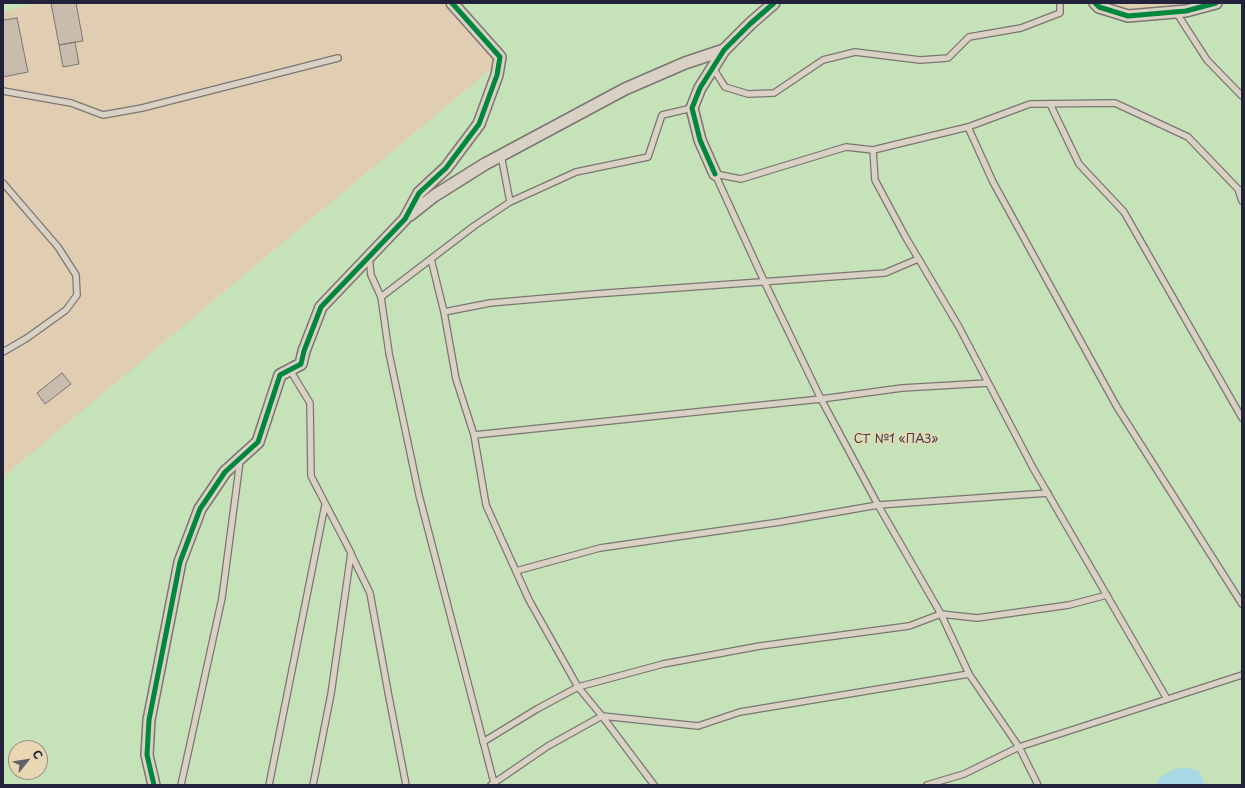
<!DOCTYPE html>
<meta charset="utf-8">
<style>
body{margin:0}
#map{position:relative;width:1245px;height:788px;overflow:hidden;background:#ddd3c0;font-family:"Playpen Sans",sans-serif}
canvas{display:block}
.frame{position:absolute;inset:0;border:4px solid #22223b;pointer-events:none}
.north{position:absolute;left:8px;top:740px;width:40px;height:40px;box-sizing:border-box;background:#e9d7b4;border:1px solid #998f84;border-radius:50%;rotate:60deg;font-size:11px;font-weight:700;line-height:16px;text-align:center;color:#22223b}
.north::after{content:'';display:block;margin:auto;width:14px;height:18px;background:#63606a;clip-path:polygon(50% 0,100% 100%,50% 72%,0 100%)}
</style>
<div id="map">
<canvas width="1245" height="788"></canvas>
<div class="frame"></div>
<div class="north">С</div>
</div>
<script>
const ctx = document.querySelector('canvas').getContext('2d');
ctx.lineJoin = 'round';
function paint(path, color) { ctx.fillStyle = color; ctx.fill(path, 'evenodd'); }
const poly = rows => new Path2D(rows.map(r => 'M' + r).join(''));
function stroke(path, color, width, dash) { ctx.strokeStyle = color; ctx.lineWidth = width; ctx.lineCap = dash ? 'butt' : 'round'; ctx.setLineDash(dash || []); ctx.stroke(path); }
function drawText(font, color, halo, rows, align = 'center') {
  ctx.font = font + ' "Playpen Sans",sans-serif'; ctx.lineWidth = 3.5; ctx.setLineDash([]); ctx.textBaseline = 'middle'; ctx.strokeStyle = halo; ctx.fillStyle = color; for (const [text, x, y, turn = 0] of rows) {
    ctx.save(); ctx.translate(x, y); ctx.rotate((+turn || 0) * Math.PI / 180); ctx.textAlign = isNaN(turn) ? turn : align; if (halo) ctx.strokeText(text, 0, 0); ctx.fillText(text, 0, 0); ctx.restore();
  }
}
paint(poly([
 [39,3,446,3,494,57,493,67,3,477,3,12],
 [1106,3,1192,3,1184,5,1129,11]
]), '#e1ceb2');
paint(poly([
 [3,3,39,3,3,12],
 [446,3,1106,3,1129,11,1184,5,1192,3,1242,3,1242,785,1205,785,1199,771,1159,778,1157,785,3,785,3,477,493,67,494,57],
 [16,748,40,748,40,772,16,772]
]), '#c5e2b9');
paint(poly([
 [1187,768,1199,771,1205,785,1157,785,1159,778,1174,769]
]), '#a8d9e4');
const building = poly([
 [51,3,76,3,83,41,59,45,51,3],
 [17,18,28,72,3,77,3,20,17,18],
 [75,42,79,64,63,67,59,45,75,42],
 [62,373,71,384,45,404,37,393,62,373]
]);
paint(building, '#c9bcae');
stroke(building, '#7b7672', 1);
const service = poly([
 [1176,12,1207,60,1242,96],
 [713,68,725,87,748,94,774,93,823,60,855,52,920,60,948,58,969,37,1021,28,1060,13,1060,3],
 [3,91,71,103,103,115,142,108,338,58],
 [1050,104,1079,164,1124,212,1242,418],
 [968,127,993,182,1117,407,1242,604],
 [873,150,875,180,905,236,959,327,1033,468,1167,699],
 [501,155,510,202],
 [715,174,764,281,821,399,878,505,941,614,969,674,1019,747,1038,785],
 [715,174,741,179,846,147,873,150,968,127,1030,104,1115,103,1188,137,1238,189,1242,191],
 [3,183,58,247,76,275,77,295,66,310,27,338,3,352],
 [1238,189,1242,201],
 [369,256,371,275,381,297,389,353,419,495,494,783],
 [431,259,444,312,456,379,474,435,486,505,529,600,578,687,602,716,654,785],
 [381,297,474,226,510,202,576,172,648,157,662,115,692,108],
 [444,312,490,303,594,294,885,273,918,259],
 [290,370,310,403,311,476,351,553,331,694,313,785],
 [474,435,821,399,902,388,988,383],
 [351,554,370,593,388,692,406,785],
 [516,571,600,548,780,522,878,505,1048,493],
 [483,742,537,709,578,687,663,664,760,646,909,626,941,614,977,618,1069,605,1107,595],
 [181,785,222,598,240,461],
 [269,785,325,505],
 [491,785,548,746,602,716,698,726,740,712,969,674],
 [927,785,964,774,1019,747,1242,675]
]);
const minor = poly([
 [1095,3,1099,7,1128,16,1186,11,1216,3],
 [715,174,700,140,692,108,700,88,724,50,750,24,774,3],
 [410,215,434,196,485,164,625,89,685,63,724,50],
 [154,785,147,755,149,720,180,562,200,509,225,472,258,442,280,375,301,364,304,351,321,307,405,219,419,193,446,168,479,124,497,75,500,57,452,3]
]);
stroke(service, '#7b7672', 8);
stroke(minor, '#7b7672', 14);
stroke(service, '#d9d1c4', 5.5);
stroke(minor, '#d9d1c4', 11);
stroke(poly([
 [1095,3,1099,7,1128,16,1186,11,1216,3],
 [715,174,700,140,692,108,700,88,724,50,750,24,774,3],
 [154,785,147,755,149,720,180,562,200,509,225,472,258,442,280,375,301,364,304,351,321,307,405,219,419,193,446,168,479,124,497,75,500,57,452,3]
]), '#00873e', 5);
drawText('12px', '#38414d', '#e9d7b4', [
 ["СТ №1 «ПАЗ»",896,440]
]);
</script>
